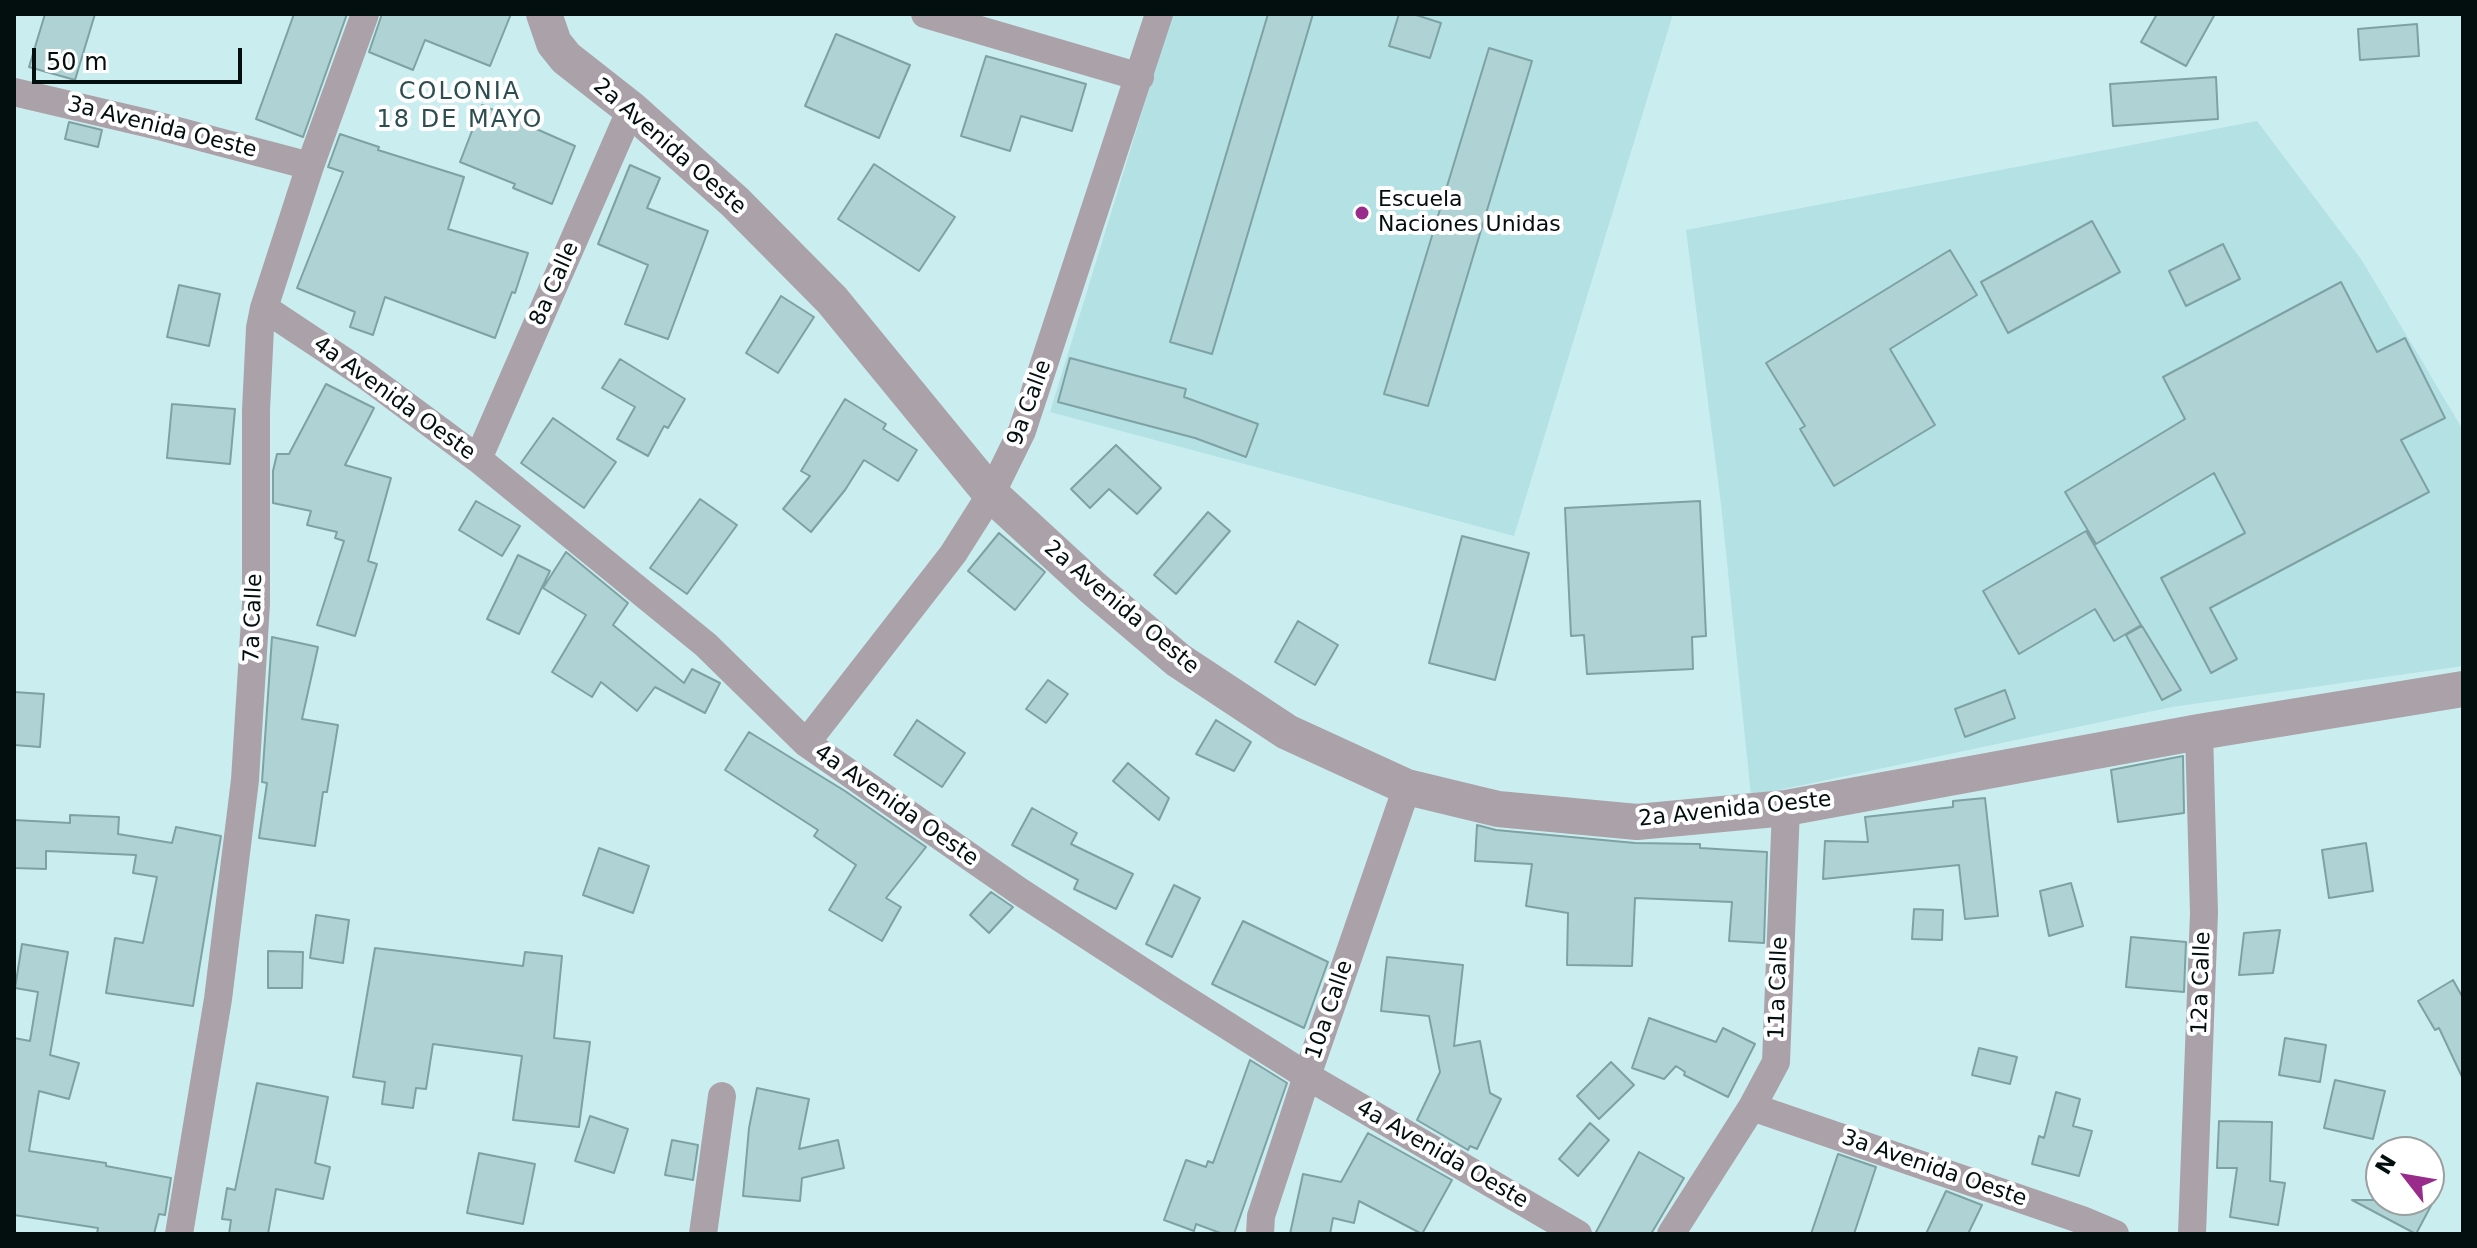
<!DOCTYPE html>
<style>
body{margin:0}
#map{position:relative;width:2477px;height:1248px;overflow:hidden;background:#caeef0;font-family:"DejaVu Sans",sans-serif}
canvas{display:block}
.frame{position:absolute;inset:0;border:16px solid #030e0f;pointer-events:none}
.north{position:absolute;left:2365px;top:1136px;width:80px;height:80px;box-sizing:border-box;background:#fff;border:2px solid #9a9f9f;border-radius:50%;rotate:301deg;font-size:22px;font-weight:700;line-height:32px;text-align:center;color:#030e0f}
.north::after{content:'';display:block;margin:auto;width:28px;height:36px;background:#992b8b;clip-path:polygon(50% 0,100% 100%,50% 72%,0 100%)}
.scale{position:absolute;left:32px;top:48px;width:210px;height:36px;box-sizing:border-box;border:4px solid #030e0f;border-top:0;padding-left:10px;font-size:24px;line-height:28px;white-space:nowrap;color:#030e0f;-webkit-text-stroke:6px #fff;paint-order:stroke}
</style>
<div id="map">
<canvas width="2477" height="1248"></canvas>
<div class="frame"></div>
<div class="north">N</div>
<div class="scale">50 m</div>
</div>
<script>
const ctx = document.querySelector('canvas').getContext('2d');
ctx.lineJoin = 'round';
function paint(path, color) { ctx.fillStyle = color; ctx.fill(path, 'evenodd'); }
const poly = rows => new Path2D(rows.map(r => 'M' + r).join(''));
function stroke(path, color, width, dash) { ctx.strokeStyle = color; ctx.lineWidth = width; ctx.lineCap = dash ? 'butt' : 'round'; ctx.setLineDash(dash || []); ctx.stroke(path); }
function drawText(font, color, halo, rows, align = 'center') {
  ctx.font = font + ' "DejaVu Sans",sans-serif'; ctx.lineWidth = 8; ctx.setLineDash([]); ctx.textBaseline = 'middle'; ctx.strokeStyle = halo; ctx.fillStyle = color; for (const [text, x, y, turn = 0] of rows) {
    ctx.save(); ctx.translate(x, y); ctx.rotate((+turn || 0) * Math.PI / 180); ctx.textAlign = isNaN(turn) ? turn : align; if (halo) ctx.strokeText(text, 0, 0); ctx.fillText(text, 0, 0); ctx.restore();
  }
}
paint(poly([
 [1172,14,1673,14,1514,536,1050,412],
 [2257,121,2361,259,2463,430,2463,666,2172,707,1751,796,1721,504,1686,230]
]), '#b3e1e4');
const building = poly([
 [45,14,95,14,75,80,29,67,45,14],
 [294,14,347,14,303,137,256,119,294,14],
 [382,14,511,14,490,66,425,40,413,70,369,52,382,14],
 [1268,14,1313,14,1212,354,1170,342,1268,14],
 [1399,14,1413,14,1441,23,1430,58,1389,46,1399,14],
 [2157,14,2215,14,2186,66,2141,42,2157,14],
 [2417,24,2419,56,2360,60,2358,29,2417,24],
 [836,34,910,65,879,138,805,106,836,34],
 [1489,48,1532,61,1428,406,1384,394,1489,48],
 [986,56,1086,84,1072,131,1021,116,1010,151,961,136,986,56],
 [2216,77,2218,119,2113,126,2110,84,2216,77],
 [482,105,575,146,552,204,513,188,515,184,460,162,482,105],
 [69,122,102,130,98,147,65,139,69,122],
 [340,134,379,147,378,150,464,177,448,229,528,253,515,293,512,292,495,338,385,297,373,335,350,327,355,312,297,288,343,172,328,167,340,134],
 [874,164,955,217,919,271,838,219,874,164],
 [630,165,660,178,647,208,708,231,668,339,625,324,648,265,598,244,630,165],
 [2092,221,2120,272,2008,333,1981,282,2092,221],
 [2223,244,2240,279,2186,306,2169,271,2223,244],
 [1950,250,1977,295,1890,349,1935,425,1834,486,1800,429,1805,426,1766,363,1950,250],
 [2341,282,2377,352,2405,338,2445,418,2401,440,2429,492,2210,608,2237,659,2211,673,2161,578,2245,533,2214,473,2096,544,2065,492,2185,419,2163,377,2341,282],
 [179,285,220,294,209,346,167,337,179,285],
 [781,296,814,317,778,373,746,353,781,296],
 [1070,358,1186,389,1184,397,1258,424,1246,457,1195,438,1058,402,1070,358],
 [620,359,685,399,668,428,664,426,648,456,617,439,635,407,602,388,620,359],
 [326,384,374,408,345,465,391,478,368,561,377,564,355,636,317,625,344,541,335,538,337,532,307,525,311,511,273,503,273,471,277,454,289,454,326,384],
 [845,399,886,424,883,429,917,450,898,481,864,460,845,490,811,532,783,509,810,476,801,471,845,399],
 [172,404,235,409,230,464,167,458,172,404],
 [553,418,616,462,584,508,521,463,553,418],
 [1116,445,1161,488,1137,514,1109,489,1090,508,1071,489,1116,445],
 [700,499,737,525,687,594,650,568,700,499],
 [476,501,520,526,502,556,459,530,476,501],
 [1700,501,1706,636,1692,637,1693,669,1587,674,1584,635,1571,636,1565,508,1700,501],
 [1208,512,1230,531,1176,594,1154,575,1208,512],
 [2086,531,2141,625,2114,641,2095,609,2019,654,1983,591,2086,531],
 [999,533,1045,572,1015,610,968,571,999,533],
 [1462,536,1529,553,1495,680,1429,663,1462,536],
 [566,552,628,603,613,625,684,683,692,669,720,683,705,713,655,687,637,711,601,682,592,697,552,672,586,615,543,588,566,552],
 [518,555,550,571,519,634,487,619,518,555],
 [1298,621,1338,645,1315,685,1275,662,1298,621],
 [2142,626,2181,690,2162,700,2126,635,2142,626],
 [272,637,318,647,302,719,338,725,327,792,323,792,315,846,259,838,267,783,262,782,272,637],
 [1048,680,1068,694,1046,723,1026,709,1048,680],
 [2005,690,2015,718,1965,737,1955,709,2005,690],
 [14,692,44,694,40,747,14,745,14,692],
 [917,720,965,753,942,787,894,755,917,720],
 [1216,720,1251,742,1234,771,1196,754,1216,720],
 [749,732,845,791,926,847,886,898,901,907,882,941,829,910,856,865,814,836,818,830,725,770,749,732],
 [2183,756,2184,813,2118,822,2111,770,2183,756],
 [1128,763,1169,798,1159,820,1113,781,1128,763],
 [1985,798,1998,916,1965,919,1959,865,1823,879,1825,841,1868,842,1865,817,1953,807,1953,801,1985,798],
 [1032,808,1077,833,1071,844,1133,874,1116,909,1074,889,1078,880,1012,845,1032,808],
 [70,815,119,817,118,834,172,843,176,827,221,836,193,1006,106,993,115,938,143,943,157,877,133,873,136,855,46,851,46,869,14,868,14,820,70,823,70,815],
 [1477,825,1496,830,1635,843,1700,844,1700,848,1767,852,1764,943,1729,941,1732,902,1635,898,1632,966,1567,965,1568,913,1526,906,1532,864,1475,861,1477,825],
 [2366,843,2373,891,2329,898,2322,850,2366,843],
 [599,848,649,866,633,913,583,895,599,848],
 [2071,883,2083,926,2049,936,2040,891,2071,883],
 [1174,885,1200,898,1172,957,1146,944,1174,885],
 [991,892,1013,907,989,933,970,915,991,892],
 [1914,909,1943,910,1942,940,1912,939,1914,909],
 [316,915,349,920,343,963,310,958,316,915],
 [1243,921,1328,962,1304,1028,1212,984,1243,921],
 [2280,930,2273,973,2239,975,2244,933,2280,930],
 [2131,937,2186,942,2184,992,2126,987,2131,937],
 [22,944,68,952,50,1055,79,1063,69,1099,39,1091,29,1151,106,1163,106,1166,171,1178,165,1215,159,1214,154,1234,97,1234,98,1228,14,1215,14,1038,30,1041,38,992,15,988,22,944],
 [375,948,523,966,525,952,562,956,554,1038,590,1042,579,1127,513,1120,522,1056,433,1044,426,1089,416,1088,413,1108,382,1104,385,1082,353,1077,375,948],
 [268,951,303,952,302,988,268,988,268,951],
 [1387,957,1463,965,1454,1046,1480,1041,1490,1093,1501,1099,1477,1149,1470,1146,1468,1150,1417,1120,1440,1072,1429,1016,1381,1011,1387,957],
 [2453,980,2463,998,2463,1079,2439,1028,2435,1030,2418,1001,2453,980],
 [1649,1018,1716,1042,1723,1028,1755,1044,1728,1097,1684,1075,1685,1072,1676,1066,1664,1079,1632,1068,1649,1018],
 [2285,1038,2326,1045,2320,1082,2279,1075,2285,1038],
 [1979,1048,2017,1057,2010,1084,1972,1075,1979,1048],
 [1250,1060,1287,1083,1234,1234,1223,1234,1196,1224,1194,1231,1164,1220,1186,1160,1206,1167,1208,1161,1213,1163,1250,1060],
 [1611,1062,1634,1085,1599,1119,1577,1096,1611,1062],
 [2335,1080,2385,1091,2373,1139,2324,1128,2335,1080],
 [257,1083,328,1097,315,1163,330,1167,323,1199,276,1189,268,1234,229,1234,231,1220,222,1219,227,1188,235,1190,257,1083],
 [757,1088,809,1099,799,1149,838,1140,844,1168,802,1178,800,1201,743,1196,749,1128,757,1088],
 [2056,1092,2080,1099,2073,1126,2092,1131,2079,1176,2032,1164,2039,1136,2044,1138,2056,1092],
 [590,1116,628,1129,614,1173,575,1161,590,1116],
 [2219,1121,2272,1122,2270,1181,2285,1183,2278,1225,2230,1217,2237,1168,2217,1168,2219,1121],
 [1590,1123,1609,1140,1578,1176,1559,1159,1590,1123],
 [1368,1133,1452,1180,1422,1234,1359,1201,1354,1223,1333,1218,1330,1234,1290,1234,1303,1174,1341,1182,1368,1133],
 [672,1140,698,1145,693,1180,665,1175,672,1140],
 [1639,1152,1684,1178,1651,1234,1595,1234,1639,1152],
 [479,1153,535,1164,523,1224,467,1213,479,1153],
 [1838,1154,1876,1167,1854,1234,1811,1234,1838,1154],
 [1946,1191,1982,1205,1968,1234,1926,1234,1946,1191],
 [2352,1200,2434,1200,2416,1234,2352,1200]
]);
paint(building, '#afd3d5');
stroke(building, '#7ea1a3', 2);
stroke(poly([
 [925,14,1140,77],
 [14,92,155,125,310,166],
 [264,308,365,375,478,459,706,645,806,743,1019,891,1171,990,1307,1076,1578,1234],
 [478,459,631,109],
 [806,743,953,554,991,494,1022,431,1159,14],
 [1752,1107,2082,1220,2115,1234],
 [179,1234,218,999,245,780,256,604,256,410,260,328,264,308,310,166,365,14],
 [703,1234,722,1096],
 [1260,1234,1261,1216,1307,1076,1407,787],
 [1671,1234,1752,1107,1776,1062,1786,808],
 [2192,1234,2204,913,2199,732]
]), '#aba1a9', 28);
stroke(poly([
 [544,14,554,43,566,58,631,109,735,202,832,300,991,494,1092,587,1178,660,1287,732,1407,787,1498,809,1637,822,1786,808,2199,732,2463,689]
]), '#aba1a9', 36);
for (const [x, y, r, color] of [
 [1362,213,8,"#992b8b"]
]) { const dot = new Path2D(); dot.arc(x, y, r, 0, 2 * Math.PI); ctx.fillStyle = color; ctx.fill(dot); stroke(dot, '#fff', 3); }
drawText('22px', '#030e0f', '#fff', [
 ["3a Avenida Oeste",162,128,14],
 ["2a Avenida Oeste",669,147,41],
 ["8a Calle",555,284,-66],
 ["4a Avenida Oeste",394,399,36],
 ["9a Calle",1030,403,-70],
 ["2a Avenida Oeste",1121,608,40],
 ["7a Calle",254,618,-88],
 ["4a Avenida Oeste",896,806,35],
 ["2a Avenida Oeste",1735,810,-6],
 ["12a Calle",2202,983,-88],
 ["11a Calle",1779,988,-88],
 ["10a Calle",1330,1010,-71],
 ["4a Avenida Oeste",1442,1155,30],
 ["3a Avenida Oeste",1934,1169,19]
]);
drawText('22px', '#030e0f', '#fff', [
 ["Escuela",1378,200],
 ["Naciones Unidas",1378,225]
], 'left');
ctx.letterSpacing = '2px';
drawText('24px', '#2d4e50', '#fff', [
 ["COLONIA",460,93],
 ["18 DE MAYO",460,121]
]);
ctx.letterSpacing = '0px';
</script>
